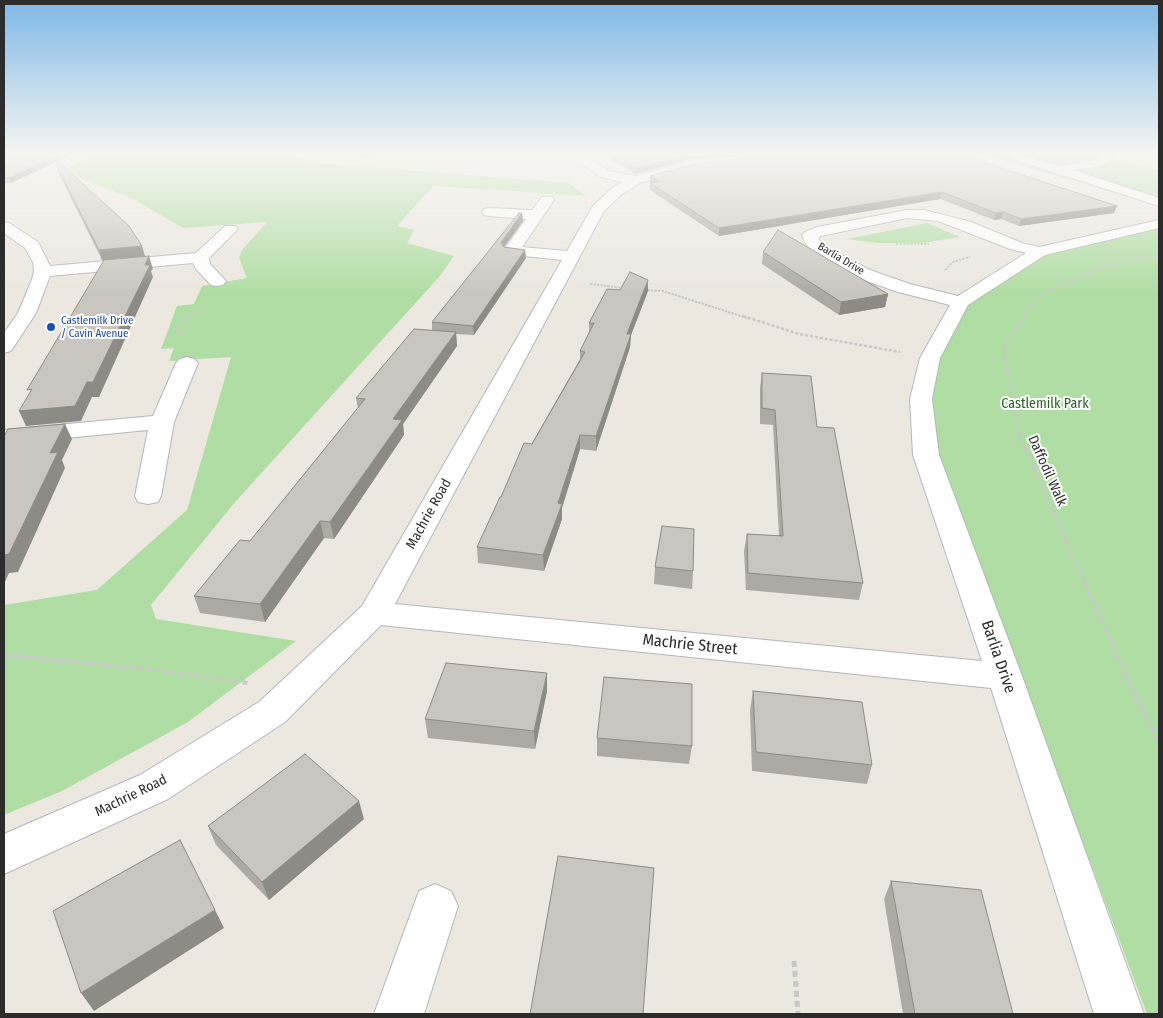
<!DOCTYPE html>
<style>
body{margin:0}
#map{position:relative;width:1163px;height:1018px;overflow:hidden;background:#ece8e0;font-family:"Fira Sans Condensed",sans-serif}
canvas{display:block}
.frame{position:absolute;inset:0;border:5px solid #2c2c2c;pointer-events:none}
</style>
<div id="map">
<canvas width="1163" height="1018"></canvas>
<div class="frame"></div>
</div>
<script>
const ctx = document.querySelector('canvas').getContext('2d');
ctx.lineJoin = 'round';
function paint(path, color) { ctx.fillStyle = color; ctx.fill(path, 'evenodd'); }
const poly = rows => new Path2D(rows.map(r => 'M' + r).join(''));
function stroke(path, color, width, dash) { ctx.strokeStyle = color; ctx.lineWidth = width; ctx.lineCap = dash ? 'butt' : 'round'; ctx.setLineDash(dash || []); ctx.stroke(path); }
function drawText(font, color, halo, rows, align = 'center') {
  ctx.font = font + ' "Fira Sans Condensed",sans-serif'; ctx.lineWidth = 4; ctx.setLineDash([]); ctx.textBaseline = 'middle'; ctx.strokeStyle = halo; ctx.fillStyle = color; for (const [text, x, y, turn = 0] of rows) {
    ctx.save(); ctx.translate(x, y); ctx.rotate((+turn || 0) * Math.PI / 180); ctx.textAlign = isNaN(turn) ? turn : align; if (halo) ctx.strokeText(text, 0, 0); ctx.fillText(text, 0, 0); ctx.restore();
  }
}
paint(poly([
 [99,153,280,153,318,163,569,183,586,196,433,186,397,226,414,230,407,243,454,256,440,276,236,501,151,605,156,619,296,641,188,722,62,791,4,815,4,605,97,590,187,510,231,357,169,361,174,348,161,349,177,306,194,304,202,286,247,278,239,258,242,250,267,222,183,228,133,199,85,180,67,169],
 [980,153,1090,153,1159,170,1159,206],
 [927,223,960,237,922,243,877,243,847,239],
 [1159,226,1159,1014,1147,1014,936,450,928,398,939,356,953,327,969,305,1042,254]
]), '#b0dda3');
const minor = poly([
 [567,153,581,153,609,171,635,176,692,161,768,153,802,153,796,157,693,169,640,183,622,194,604,211,395,604,982,661,913,455,910,399,920,358,950,305,898,292,858,278,815,253,805,243,802,235,805,232,817,227,907,210,924,210,971,222,1022,243,1039,247,1159,220,1159,228,1045,255,968,305,940,358,932,399,939,455,1022,676,1144,1014,1094,1014,991,688,381,625,285,722,168,799,4,874,4,834,140,775,259,702,362,606,562,260,505,254,503,251,526,219,489,216,484,215,482,212,484,209,489,208,532,210,542,197,552,197,554,200,522,247,567,251,593,206,612,188,623,182,601,177,567,153],
 [907,218,938,221,1010,249,1026,253,958,296,910,284,870,270,827,247,818,239,821,236,907,218],
 [999,153,1016,153,1058,166,1090,161,1101,156,1102,153,1114,153,1111,161,1097,167,1073,170,1159,198,1159,206,1001,155,999,153],
 [4,222,9,223,38,242,50,266,196,253,225,226,235,226,238,229,209,258,210,264,226,281,223,285,217,286,211,285,196,269,193,263,50,276,36,313,11,351,4,353,4,333,18,313,31,282,34,272,33,262,25,248,4,233,4,222],
 [187,357,194,359,198,363,174,422,161,496,158,502,148,504,138,502,135,496,148,430,4,444,4,430,153,416,176,363,180,359,187,357],
 [435,884,451,891,458,906,424,1014,374,1014,419,891,435,884]
]);
stroke(minor, '#b4b5be', 2);
stroke(poly([
 [896,244,929,244],
 [945,270,953,262,970,257],
 [590,284,623,288],
 [644,290,663,291,747,318],
 [188,318,206,306],
 [1024,318,1041,294,1106,266,1159,255]
]), '#c8c8c8', 2, [2.5, 1]);
stroke(poly([
 [743,316,799,334,900,352],
 [182,335,176,332,181,322,190,316],
 [1019,435,1003,347,1025,316]
]), '#c8c8c8', 2.5, [3, 2]);
stroke(poly([
 [1019,434,1086,585]
]), '#c8c8c8', 3, [4, 2.5]);
stroke(poly([
 [1085,583,1132,688,1159,742],
 [4,655,147,669,248,683]
]), '#c8c8c8', 4, [5, 3]);
stroke(poly([
 [794,961,798,1014]
]), '#c8c8c8', 5, [6, 4]);
paint(minor, '#fff');
paint(poly([
 [4,153,11,183,4,183],
 [336,153,374,153,376,159],
 [601,153,753,153,692,159,635,174],
 [886,153,955,153,1117,206,1114,213,1019,226,1001,219,994,220,940,199,719,236,650,190,650,176,892,159,895,157],
 [56,164,145,256,102,260,58,172],
 [522,213,523,221,504,247,525,250,526,258,474,335,456,334,457,346,403,424,404,435,334,539,324,538,265,622,200,613,194,596,250,541,358,408,356,398,432,331,432,322],
 [763,252,888,294,885,307,839,315,762,264],
 [648,291,631,335,630,347,596,451,580,449,562,508,562,519,544,571,478,563,477,547,501,497,580,359,580,351,589,332,589,323],
 [762,373,817,427,863,583,859,600,746,590,744,551,747,534,779,536,773,425,760,424,760,387],
 [655,567,693,571,692,589,654,584],
 [547,691,535,749,428,738,425,719],
 [753,691,872,765,867,784,752,771,750,710],
 [597,738,692,746,689,764,597,756],
 [364,819,269,900,216,845,208,826],
 [891,881,1013,1014,903,1014,884,899]
]), '#acaaa3');
paint(poly([
 [63,153,75,153,11,183,9,178],
 [695,153,753,153,692,159,635,174,636,168],
 [942,192,940,199,719,236,719,228],
 [1117,206,1114,213,1019,226,1021,219],
 [1003,212,1001,219,994,220,996,213],
 [522,213,523,221,501,251,501,243],
 [142,246,145,256,102,260,99,250],
 [525,250,526,258,474,335,473,326],
 [149,256,153,269,151,271,153,277,99,397,92,397,81,421,26,426,19,411,145,265],
 [648,280,648,291,631,335,630,347,596,451,596,436,627,334],
 [888,294,885,307,839,315,841,302],
 [456,332,457,346,403,424,404,435,334,539,330,522,393,419],
 [65,424,72,439,62,460,65,468,18,572,9,573,4,584,4,555,50,453],
 [580,435,580,449,562,508,562,519,544,571,543,555,558,503],
 [320,521,324,538,265,622,260,604],
 [547,673,547,691,535,749,534,731],
 [359,801,364,819,269,900,262,882],
 [215,910,224,928,94,1011,81,993]
]), '#8c8b85');
const building = poly([
 [4,153,63,153,9,178,4,178,4,153],
 [611,153,695,153,636,168,611,153],
 [797,153,875,153,892,159,900,153,899,153,955,153,1117,206,1021,219,1003,212,996,213,942,192,719,228,650,183,660,182,650,176,694,164,797,153],
 [59,162,129,226,142,246,99,250,56,164,59,162],
 [519,213,522,213,501,243,504,247,525,250,473,326,432,322,519,213],
 [778,230,888,294,841,302,763,252,778,230],
 [149,256,145,265,150,265,93,382,87,382,75,406,19,411,32,389,27,390,104,260,149,256],
 [630,272,648,280,627,334,631,334,596,436,580,435,558,503,562,504,543,555,477,547,500,497,501,497,524,443,532,444,585,352,580,351,594,323,589,323,607,289,620,290,630,272],
 [414,329,456,332,393,419,402,420,330,522,320,521,260,604,194,596,240,540,250,541,365,399,356,398,414,329],
 [762,373,811,376,817,427,834,428,863,583,748,573,747,534,783,536,775,410,762,408,762,373],
 [65,424,50,453,58,452,9,554,4,555,4,436,8,429,65,424],
 [662,526,694,529,693,571,655,567,662,526],
 [446,663,547,673,534,731,425,719,446,663],
 [604,677,692,684,692,746,597,738,604,677],
 [753,691,862,702,872,765,756,752,753,691],
 [305,754,359,801,262,882,208,826,305,754],
 [180,840,215,910,81,993,53,911,180,840],
 [558,856,654,868,643,1014,530,1014,558,856],
 [891,881,981,890,1013,1014,915,1014,891,881]
]);
paint(building, '#c8c6be');
stroke(building, '#8c8b85', 1);
const sky = ctx.createLinearGradient(0, 0, 0, 295);
sky.addColorStop(0, '#7eb8e6');
sky.addColorStop(0.52, '#f6f5f1');
sky.addColorStop(1, '#f6f5f100');
ctx.fillStyle = sky;
ctx.fillRect(0, 0, 1163, 295);
for (const [x, y, r, color] of [
 [51,327,5,"#1a4fb4"]
]) { const dot = new Path2D(); dot.arc(x, y, r, 0, 2 * Math.PI); ctx.fillStyle = color; ctx.fill(dot); stroke(dot, '#fff', 2); }
drawText('11px', '#2c2c2c', '#fff', [
 ["Barlia Drive",841,259,31]
]);
drawText('11px', '#164399', '#fff', [
 ["Castlemilk Drive",61,321],
 ["/ Cavin Avenue",61,334]
], 'left');
drawText('14px', '#296323', '#fff', [
 ["Castlemilk Park",1045,404]
]);
drawText('14px', '#2c2c2c', '#fff', [
 ["Daffodil Walk",1047,471,66],
 ["Machrie Road",429,514,-61],
 ["Machrie Road",131,796,-26]
]);
drawText('16px', '#2c2c2c', '#fff', [
 ["Machrie Street",690,645,6],
 ["Barlia Drive",998,657,71]
]);
</script>
